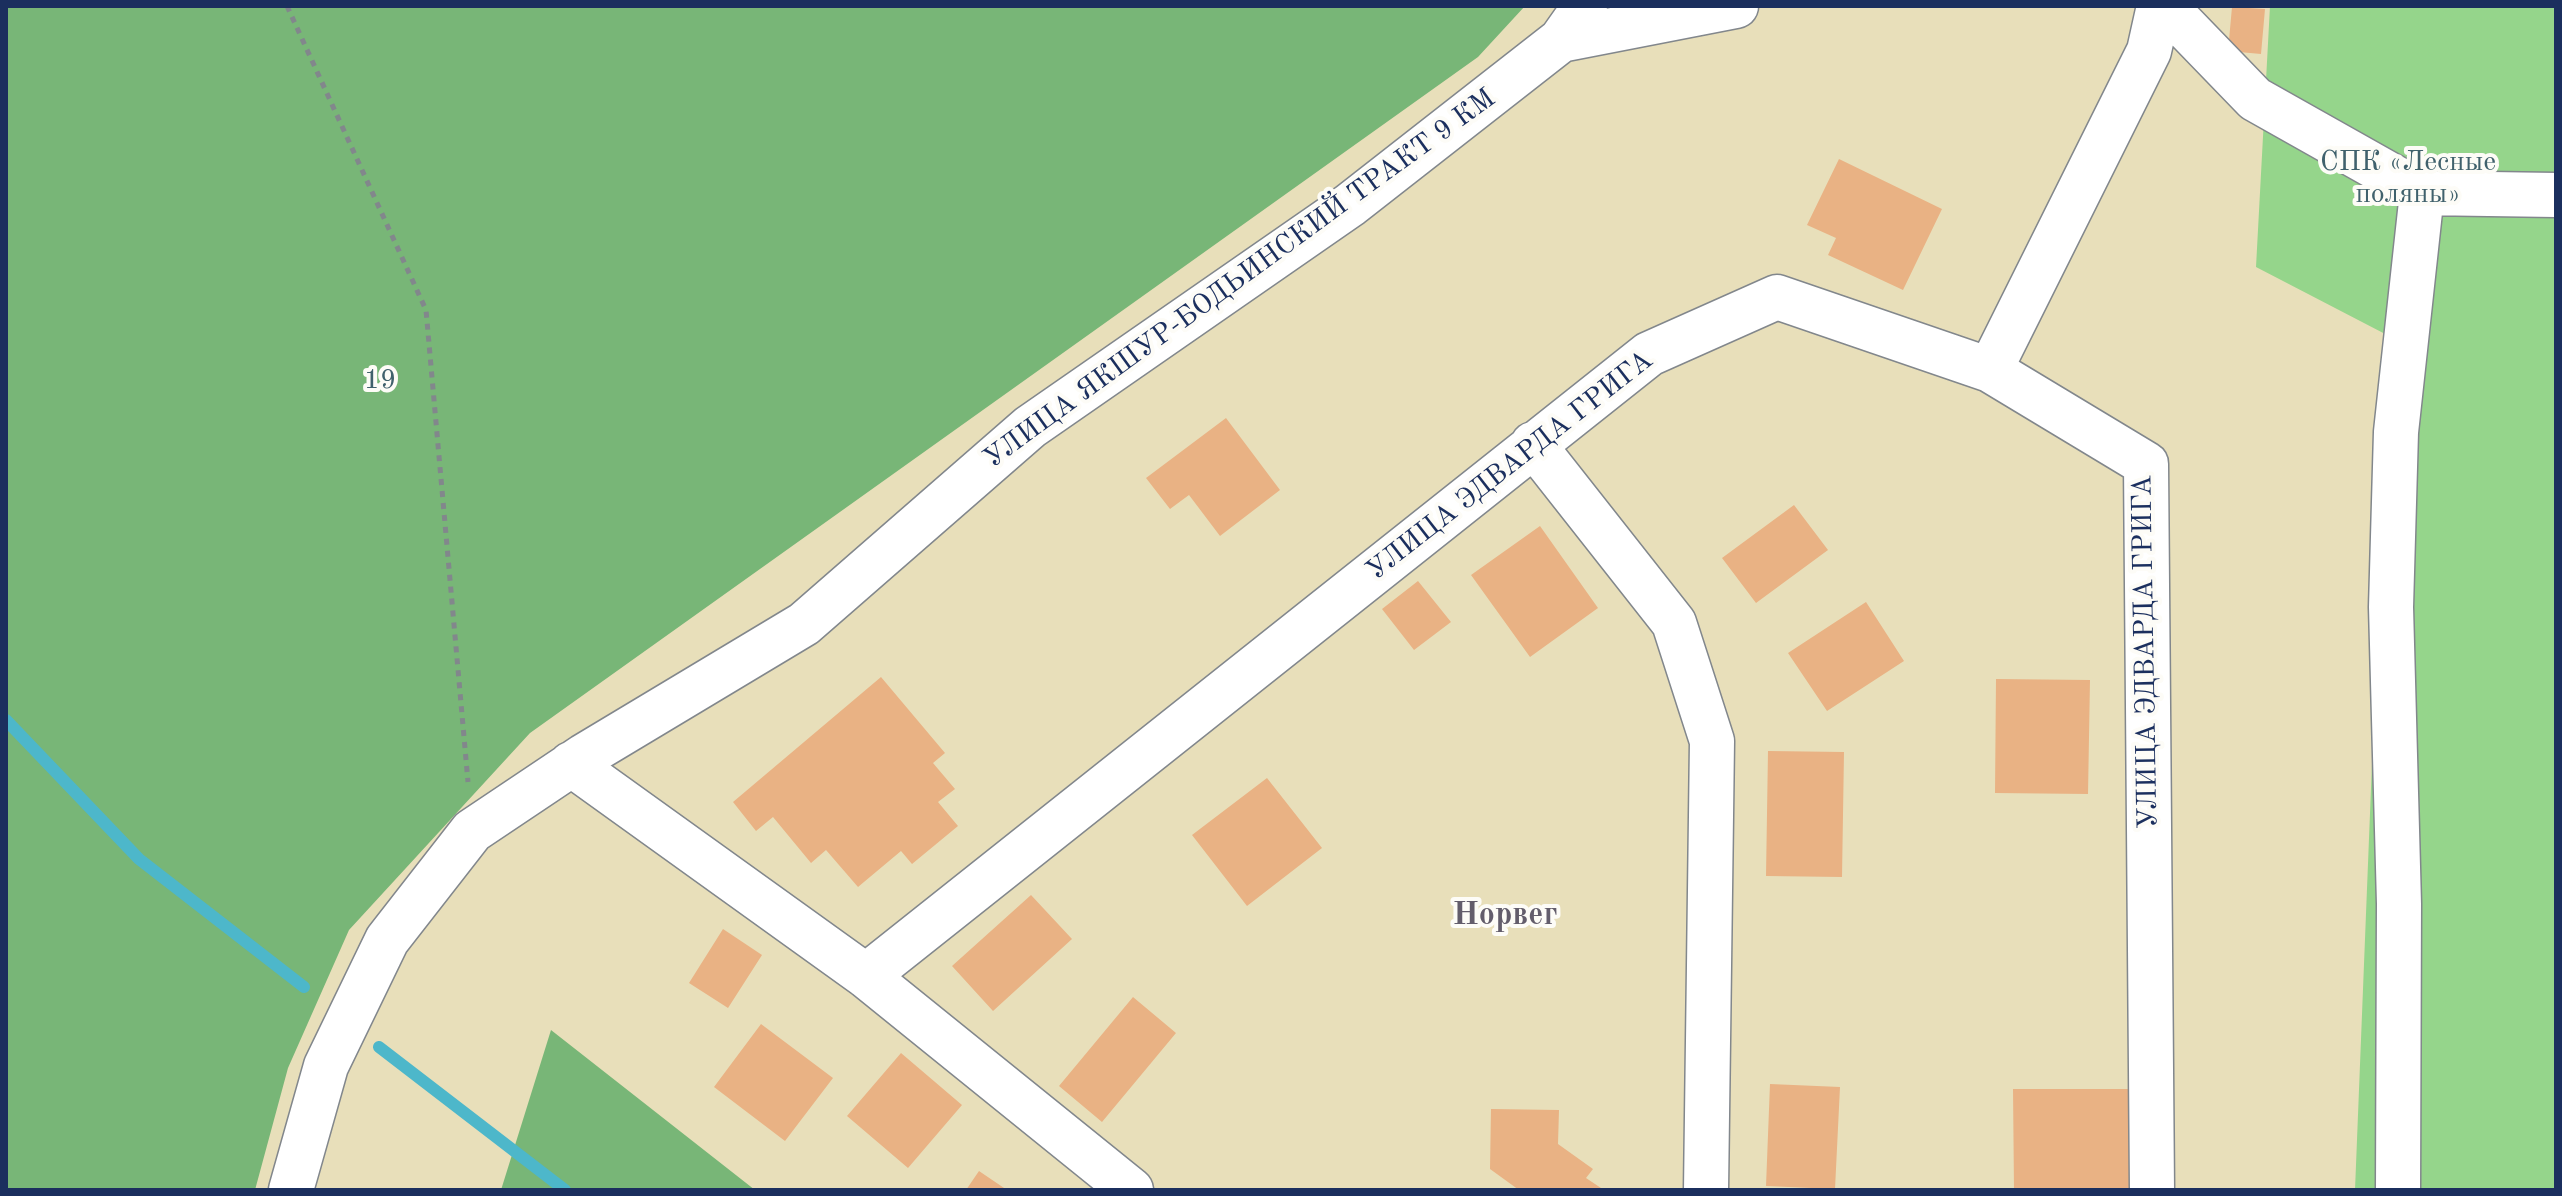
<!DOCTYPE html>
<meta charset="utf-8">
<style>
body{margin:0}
#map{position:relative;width:2562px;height:1196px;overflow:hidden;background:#e8dfba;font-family:"Old Standard TT",serif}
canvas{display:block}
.frame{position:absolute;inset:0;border:8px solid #1b2f5e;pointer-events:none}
</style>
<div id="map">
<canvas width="2562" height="1196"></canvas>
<div class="frame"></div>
</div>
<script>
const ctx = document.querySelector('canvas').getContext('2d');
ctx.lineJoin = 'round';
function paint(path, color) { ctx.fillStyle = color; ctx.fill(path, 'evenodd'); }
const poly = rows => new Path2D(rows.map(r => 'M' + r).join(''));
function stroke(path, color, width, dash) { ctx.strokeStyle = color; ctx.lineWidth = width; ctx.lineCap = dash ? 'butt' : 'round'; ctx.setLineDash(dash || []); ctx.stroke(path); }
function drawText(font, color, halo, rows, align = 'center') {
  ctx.font = font + ' "Old Standard TT",serif'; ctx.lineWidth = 8; ctx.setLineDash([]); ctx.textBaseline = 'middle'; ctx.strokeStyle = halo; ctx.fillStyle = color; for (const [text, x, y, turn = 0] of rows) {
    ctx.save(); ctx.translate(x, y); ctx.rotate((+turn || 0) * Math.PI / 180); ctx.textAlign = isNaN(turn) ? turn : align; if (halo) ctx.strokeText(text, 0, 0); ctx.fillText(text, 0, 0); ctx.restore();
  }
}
paint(poly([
 [2270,6,2556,6,2556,1190,2355,1190,2389,336,2256,267]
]), '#95d58b');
paint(poly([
 [6,6,1525,6,1478,57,530,733,349,930,288,1068,255,1190,6,1190],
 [551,1030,755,1190,501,1190]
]), '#78b677');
stroke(poly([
 [6,720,139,859,304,987],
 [379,1047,565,1190]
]), '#4db7ca', 12);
paint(poly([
 [2232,7,2265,9,2261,54,2228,51],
 [1839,159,1942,209,1903,290,1828,255,1836,238,1807,225],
 [1226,418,1280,490,1220,536,1189,495,1170,509,1146,478],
 [1794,505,1828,550,1756,603,1722,558],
 [1540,526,1598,608,1530,657,1471,575],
 [1418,581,1451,622,1414,650,1382,609],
 [1866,602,1904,661,1827,711,1788,653],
 [881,677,945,753,933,763,955,789,938,802,958,826,912,864,901,851,858,887,826,850,811,863,773,817,756,831,733,802],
 [1996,679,2090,680,2088,794,1995,793],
 [1768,751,1844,752,1842,877,1766,876],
 [1267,778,1322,848,1247,906,1192,835],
 [1031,895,1072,939,993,1011,952,966],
 [723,929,762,955,728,1008,689,983],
 [1133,997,1176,1033,1102,1122,1059,1086],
 [761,1024,833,1078,785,1141,714,1087],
 [901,1053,962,1105,908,1168,847,1116],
 [1770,1084,1840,1087,1835,1189,1766,1186],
 [2013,1089,2131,1089,2131,1190,2014,1190],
 [1491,1109,1559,1110,1558,1144,1593,1169,1586,1178,1604,1190,1519,1190,1490,1169],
 [979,1171,1007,1190,966,1190]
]), '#e9b284');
const minor = poly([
 [2165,6,2255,99,2422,193,2556,195],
 [1561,40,1736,6],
 [1990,370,2149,51,2159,6],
 [1533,444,1674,623,1712,741,1706,1190],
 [571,764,866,976,1131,1190],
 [866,976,1649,354,1777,297,1990,370,2146,464,2152,1190],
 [291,1190,326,1066,387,940,472,831,584,756,804,624,1030,427,1350,205,1561,40,1585,6],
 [2398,1190,2399,904,2391,607,2396,432,2422,193]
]);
stroke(minor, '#82878c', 47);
stroke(poly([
 [287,6,426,310,468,782]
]), '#82878c', 5, [6, 6]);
stroke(minor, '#fff', 44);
drawText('28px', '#40616c', '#fdfcf7', [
 ["СПК «Лесные",2408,163],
 ["поляны»",2408,195],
 ["19",380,381]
]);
drawText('28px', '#1b2f5e', '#fdfcf7', [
 ["УЛИЦА ЯКШУР-БОДЬИНСКИЙ ТРАКТ 9 КМ",1240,279,-36],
 ["УЛИЦА ЭДВАРДА ГРИГА",1510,466,-38],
 ["УЛИЦА ЭДВАРДА ГРИГА",2146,652,-91]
]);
drawText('bold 32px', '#635d6b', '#fdfcf7', [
 ["Норвег",1505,916]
]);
</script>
